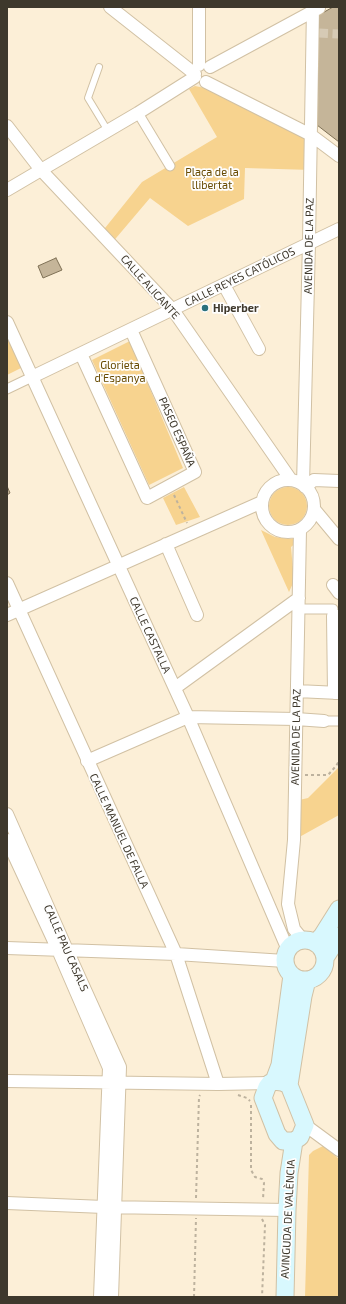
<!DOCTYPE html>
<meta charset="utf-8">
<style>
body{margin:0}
#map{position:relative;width:346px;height:1304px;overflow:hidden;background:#fcefd7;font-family:"Exo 2",sans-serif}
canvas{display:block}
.frame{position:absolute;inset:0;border:8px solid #3e382c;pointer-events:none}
</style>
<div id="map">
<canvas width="346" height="1304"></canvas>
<div class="frame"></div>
</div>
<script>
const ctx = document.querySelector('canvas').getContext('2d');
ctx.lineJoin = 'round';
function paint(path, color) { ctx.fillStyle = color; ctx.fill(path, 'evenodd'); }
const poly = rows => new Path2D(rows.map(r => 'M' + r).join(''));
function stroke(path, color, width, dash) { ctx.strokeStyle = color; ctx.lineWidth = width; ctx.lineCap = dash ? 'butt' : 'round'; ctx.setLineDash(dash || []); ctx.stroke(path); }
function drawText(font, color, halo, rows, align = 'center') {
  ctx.font = font + ' "Exo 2",sans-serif'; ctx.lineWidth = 3.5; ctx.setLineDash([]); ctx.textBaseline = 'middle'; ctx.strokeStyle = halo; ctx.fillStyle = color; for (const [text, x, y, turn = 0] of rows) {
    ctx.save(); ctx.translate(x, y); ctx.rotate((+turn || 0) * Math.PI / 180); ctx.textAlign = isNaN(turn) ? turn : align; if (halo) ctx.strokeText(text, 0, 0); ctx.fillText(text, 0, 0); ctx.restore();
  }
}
paint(poly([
 [195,86,210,89,311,135,311,170,245,168,244,199,188,226,150,198,111,244,101,233,142,182,217,137,189,89],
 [7,332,27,365,7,375],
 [130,341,183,468,149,485,92,360],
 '269 506a19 19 0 1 1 38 0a19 19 0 1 1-38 0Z',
 [184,487,200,517,176,525,163,498],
 [261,530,275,537,290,539,295,538,296,543,291,547,294,581,289,592],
 [339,767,339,815,294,840,295,801,308,798],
 [323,1146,339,1159,339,1297,305,1297,309,1155,313,1151]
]), '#f7d38f');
const building = poly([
 [333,7,339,7,339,142,317,125,319,15,333,7],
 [56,258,62,270,43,278,38,266,56,258],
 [7,486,10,493,7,495,7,486]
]);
paint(building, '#c5b599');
stroke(building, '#7e7055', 1);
stroke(poly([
 [319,33,339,34]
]), '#d6cab5', 9, [9, 4.5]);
const service = poly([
 [99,67,88,98,108,131]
]);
const pedestrian = poly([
 [138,113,170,166],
 [7,389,32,377],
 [298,609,333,609],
 [324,721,339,721]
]);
const minor = poly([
 [110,7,195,74],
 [199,7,199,65],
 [210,67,319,8],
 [206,82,311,135,339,156],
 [7,126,41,170,173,310,291,480],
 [7,190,138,113,195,77],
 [224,285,259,349],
 [7,322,188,717,288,950],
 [81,354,147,498,195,472,131,330],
 [32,377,339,229],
 '262 506a26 26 0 1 1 52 0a26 26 0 1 1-52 0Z',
 [303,485,309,242,313,7],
 [305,487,314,480,339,481],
 [314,509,339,539],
 [300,530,294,840,288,904,294,929,303,940],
 [166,544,197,615],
 [7,583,176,954,218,1084],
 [333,585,339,593],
 [7,615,262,502],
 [175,688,299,598],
 [297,691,339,693],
 [334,693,333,616,339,616],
 [87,761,188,717,296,719,324,721],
 [7,814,67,950,120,1067,112,1297],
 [7,840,58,950,109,1068,100,1297],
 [7,948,176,954,285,961],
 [7,1081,218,1084,270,1083],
 [305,1125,339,1150],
 [7,1203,104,1207,287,1210]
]);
const secondary = poly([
 '285 960a20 20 0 1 1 40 0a20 20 0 1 1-40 0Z',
 [315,943,322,936,339,909],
 [325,958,339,936],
 [274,1081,282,1082,289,1085,305,1125,300,1137,294,1141,283,1141,277,1134,263,1098,267,1087,270,1083,274,1081],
 [274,1081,280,1065,292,975],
 [289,1085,303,996,307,980],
 [285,1297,287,1210,289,1173,294,1141]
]);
stroke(service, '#d1c1a4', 8);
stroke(pedestrian, '#d1c1a4', 11);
stroke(minor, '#d1c1a4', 14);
stroke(secondary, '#d1c1a4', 19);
stroke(poly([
 [174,495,187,523],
 [305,775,328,775,336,766,339,761],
 [238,1095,247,1098,250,1101],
 [251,1105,251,1170,255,1177,262,1179,264,1183,263,1199],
 [196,1198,199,1097,200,1095],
 [262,1219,265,1225,262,1297],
 [194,1297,196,1218]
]), '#bdb29e', 2, [3, 3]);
stroke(service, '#fff', 6);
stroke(pedestrian, '#fff', 9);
stroke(minor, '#fff', 12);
stroke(secondary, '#d8f8fe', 17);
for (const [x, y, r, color] of [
 [205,308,4,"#29707c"]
]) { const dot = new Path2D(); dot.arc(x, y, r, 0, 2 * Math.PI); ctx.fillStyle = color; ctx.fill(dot); stroke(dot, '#fefefe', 1.5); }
drawText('11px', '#684b02', '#fefefe', [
 ["Plaça de la",212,172],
 ["llibertat",212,185],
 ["Glorieta",120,365],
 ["d'Espanya",120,378]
]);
drawText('11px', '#3e382c', '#fefefe', [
 ["AVENIDA DE LA PAZ",309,246,-89],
 ["CALLE REYES CATÓLICOS",240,277,-26],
 ["CALLE ALICANTE",150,287,48],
 ["PASEO ESPAÑA",177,432,66],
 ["CALLE CASTALLA",150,635,65],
 ["AVENIDA DE LA PAZ",296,737,-89],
 ["CALLE MANUEL DE FALLA",119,831,65],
 ["CALLE PAU CASALS",66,948,66],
 ["AVINGUDA DE VALÈNCIA",288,1219,-87]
]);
drawText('bold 11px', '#3e382c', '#fefefe', [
 ["Hiperber",213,308]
], 'left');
</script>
